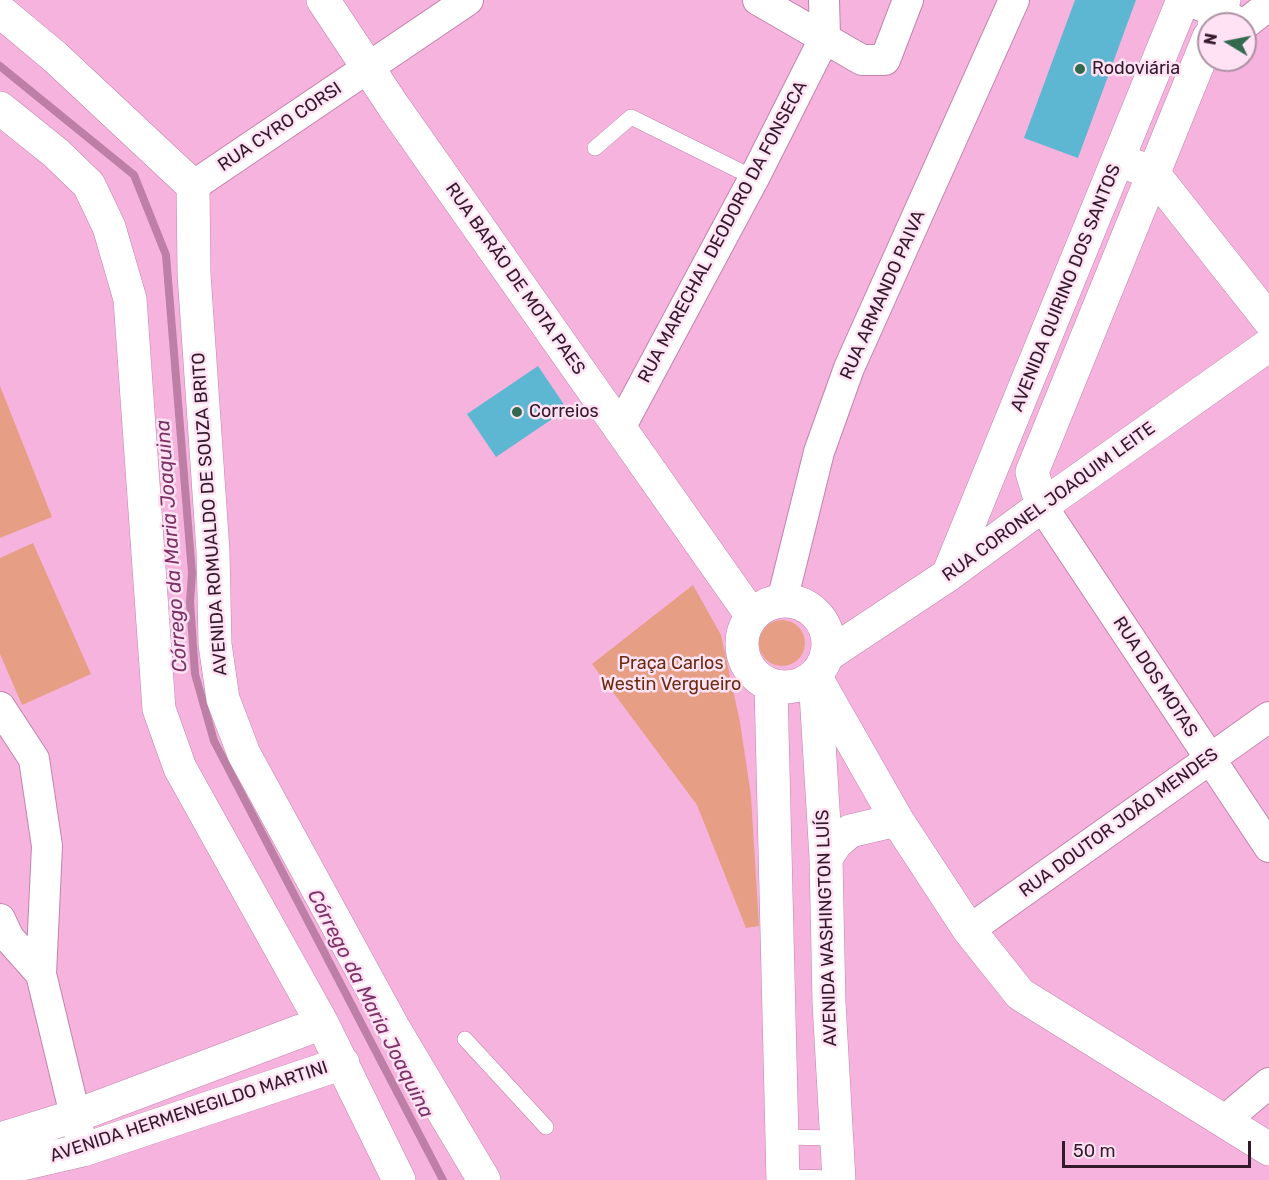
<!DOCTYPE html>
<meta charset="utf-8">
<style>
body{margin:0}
#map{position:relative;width:1269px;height:1180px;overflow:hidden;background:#f6b3dd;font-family:Rubik,sans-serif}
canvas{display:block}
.north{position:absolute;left:1197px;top:12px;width:60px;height:60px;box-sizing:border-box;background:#ffe2f3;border:2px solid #ad92a3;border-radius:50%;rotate:280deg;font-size:16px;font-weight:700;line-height:24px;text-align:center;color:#331a2b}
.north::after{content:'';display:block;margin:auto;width:21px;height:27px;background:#32694f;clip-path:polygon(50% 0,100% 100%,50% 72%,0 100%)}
.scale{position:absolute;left:1062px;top:1141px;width:189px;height:27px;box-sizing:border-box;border:3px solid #331a2b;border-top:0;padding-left:8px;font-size:18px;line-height:21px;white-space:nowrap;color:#331a2b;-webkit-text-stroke:4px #ffe2f3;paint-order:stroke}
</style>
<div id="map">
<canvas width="1269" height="1180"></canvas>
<div class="north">N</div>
<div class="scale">50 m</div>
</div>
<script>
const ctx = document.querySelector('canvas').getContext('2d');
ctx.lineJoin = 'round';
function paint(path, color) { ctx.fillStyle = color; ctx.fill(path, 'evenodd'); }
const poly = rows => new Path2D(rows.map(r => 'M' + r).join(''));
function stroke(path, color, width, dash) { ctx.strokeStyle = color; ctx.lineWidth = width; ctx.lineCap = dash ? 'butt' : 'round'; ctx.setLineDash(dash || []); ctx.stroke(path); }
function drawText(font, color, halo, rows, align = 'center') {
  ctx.font = font + ' Rubik,sans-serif'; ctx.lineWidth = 5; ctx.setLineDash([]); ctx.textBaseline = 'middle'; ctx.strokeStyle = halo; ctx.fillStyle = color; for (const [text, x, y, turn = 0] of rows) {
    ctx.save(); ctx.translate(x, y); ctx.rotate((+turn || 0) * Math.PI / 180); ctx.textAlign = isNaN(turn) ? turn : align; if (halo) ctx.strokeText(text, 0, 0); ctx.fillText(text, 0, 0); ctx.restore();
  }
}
paint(poly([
 [0,386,52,517,0,538],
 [33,543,91,674,22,705,0,654,0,558],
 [693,585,721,635,740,722,751,796,759,926,746,928,697,805,592,664],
 '759 643a23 23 0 1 1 46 0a23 23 0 1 1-46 0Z'
]), '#e69f84');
stroke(poly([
 [0,66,134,175,166,255,192,573,190,602,195,674,214,741,443,1180]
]), '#be7fa7', 8);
paint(poly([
 [1075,0,1136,0,1078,158,1024,138],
 [538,366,567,409,496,457,467,414]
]), '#5db7d3');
const lane = poly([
 [595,148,631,117,754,178],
 [465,1039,546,1127],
 [781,1137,837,1138],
 [783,1177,838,1178]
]);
const street = poly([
 [758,0,862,60,885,60,908,0],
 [1187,0,1244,24],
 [1245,24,1269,5],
 [193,186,468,0],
 [620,428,754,178,825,37,824,0],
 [1042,506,1269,847],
 [782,601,819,452,849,368,1014,0],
 [0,707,34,759,47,846,41,974,9,938,0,919],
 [969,930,1269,717],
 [41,974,81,1140],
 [1224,1121,1269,1083]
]);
const secondary = poly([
 [323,0,394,107,752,616],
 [0,11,54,56,193,186,194,274,213,551,215,644,223,699,244,754,393,1027,484,1180],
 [0,108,56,153,89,185,109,227,130,299,159,709,180,768,322,1023,399,1180],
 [1119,160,1153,173,1269,320],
 [1042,506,1269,345],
 [815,676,897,820,969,930,1020,994,1269,1149],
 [0,1139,75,1116,322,1023],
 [0,1169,83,1150,343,1063]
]);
const primary = poly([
 [1214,24,1224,0],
 [948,575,1183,0],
 '742 644a43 43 0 1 1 86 0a43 43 0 1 1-86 0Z',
 [826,656,948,575,1042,506,1032,472,1209,37],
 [815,676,826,858,829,1003,839,1180],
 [771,686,783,1180],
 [826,858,836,843,850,831,897,820]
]);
stroke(lane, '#c383ac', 16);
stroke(street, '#c383ac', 32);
stroke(secondary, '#c383ac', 34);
stroke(primary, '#c383ac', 34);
stroke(lane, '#fff', 15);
stroke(street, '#fff', 30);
stroke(secondary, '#fff', 33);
stroke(primary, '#fff', 33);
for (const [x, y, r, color] of [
 [1080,69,6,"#32694f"],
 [517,412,6,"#32694f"]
]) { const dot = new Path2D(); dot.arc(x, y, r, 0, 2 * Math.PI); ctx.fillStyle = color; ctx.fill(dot); stroke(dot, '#ffe2f3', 2); }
drawText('18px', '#331a2b', '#ffe2f3', [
 ["Rodoviária",1092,69],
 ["Correios",529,412]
], 'left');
drawText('18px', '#331a2b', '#ffe2f3', [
 ["RUA CYRO CORSI",280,127,-34],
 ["RUA MARECHAL DEODORO DA FONSECA",723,232,-62],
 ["RUA BARÃO DE MOTA PAES",515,279,55],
 ["AVENIDA QUIRINO DOS SANTOS",1066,288,-68],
 ["RUA ARMANDO PAIVA",883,295,-66],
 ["RUA CORONEL JOAQUIM LEITE",1049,502,-36],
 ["AVENIDA ROMUALDO DE SOUZA BRITO",210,514,-94],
 ["RUA DOS MOTAS",1155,677,57],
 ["RUA DOUTOR JOÃO MENDES",1119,823,-36],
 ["AVENIDA WASHINGTON LUÍS",827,928,-92],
 ["AVENIDA HERMENEGILDO MARTINI",189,1112,-18]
]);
drawText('18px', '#6b2b10', '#ffe2f3', [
 ["Praça Carlos",671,664],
 ["Westin Vergueiro",671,685]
]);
drawText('italic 20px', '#7d3266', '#ffe2f3', [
 ["Córrego da Maria Joaquina",172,546,-94],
 ["Córrego da Maria Joaquina",370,1004,63]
]);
</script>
